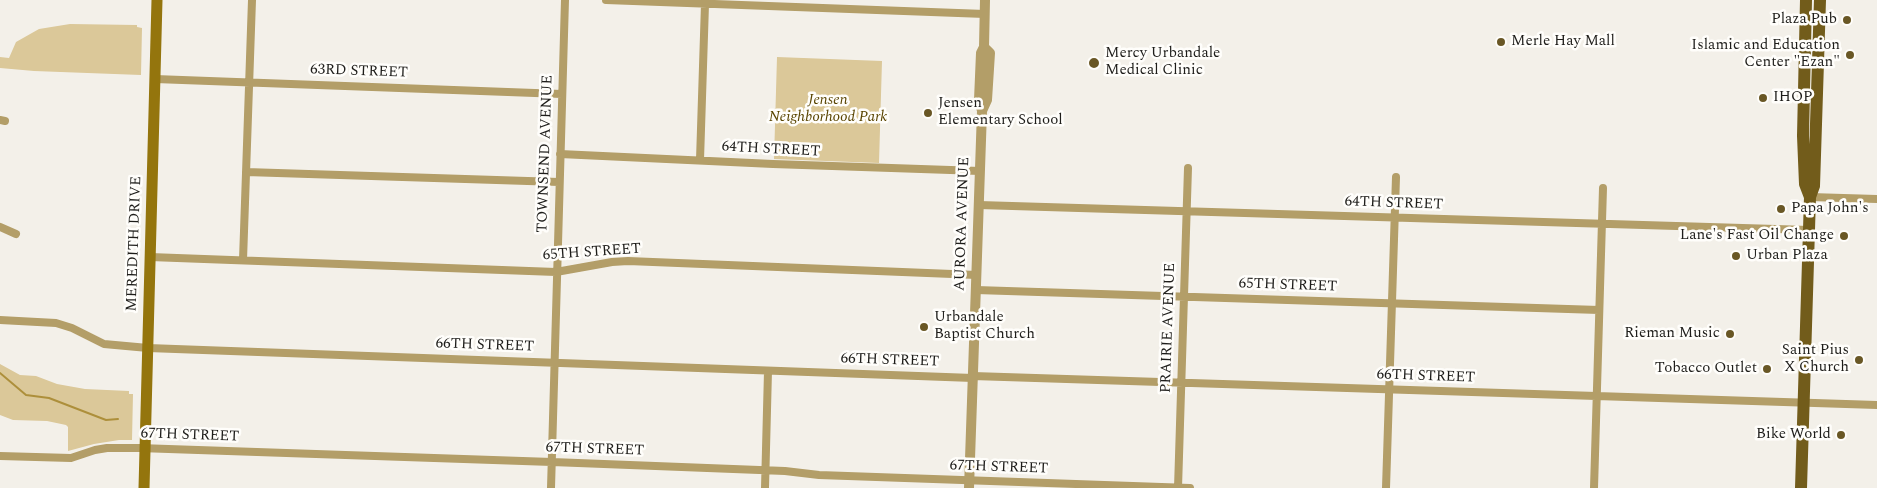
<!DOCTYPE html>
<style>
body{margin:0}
canvas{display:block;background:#f3f0e9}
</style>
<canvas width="1877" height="488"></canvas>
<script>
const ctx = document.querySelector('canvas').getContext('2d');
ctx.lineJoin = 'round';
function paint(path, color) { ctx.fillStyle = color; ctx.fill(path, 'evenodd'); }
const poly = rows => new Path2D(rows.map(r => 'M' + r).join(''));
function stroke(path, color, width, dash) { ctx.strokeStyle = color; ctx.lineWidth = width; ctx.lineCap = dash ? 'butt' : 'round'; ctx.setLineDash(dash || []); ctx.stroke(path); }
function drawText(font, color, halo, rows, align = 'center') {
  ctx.font = font + ' Spectral,serif'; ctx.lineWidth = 5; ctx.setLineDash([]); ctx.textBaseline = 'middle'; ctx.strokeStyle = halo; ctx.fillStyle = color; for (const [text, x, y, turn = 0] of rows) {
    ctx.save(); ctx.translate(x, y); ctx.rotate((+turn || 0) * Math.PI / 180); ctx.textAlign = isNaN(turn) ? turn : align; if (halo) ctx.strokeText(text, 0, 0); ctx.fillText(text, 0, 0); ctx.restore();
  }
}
paint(poly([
 [70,24,137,25,137,27,142,28,141,75,34,71,0,68,0,57,9,58,16,42,39,29],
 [777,57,882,61,879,163,774,159],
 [0,364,20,375,36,376,57,384,85,389,129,391,129,394,133,394,132,440,119,440,94,444,68,451,68,427,66,425,47,421,13,420,0,415]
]), '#dbc899');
stroke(poly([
 [0,373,26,395,49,398,106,420,118,419]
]), '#ad8f3b', 2);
stroke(poly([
 [606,0,985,14],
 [155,79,562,94],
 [0,120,5,121],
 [560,154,773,164,980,171],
 [700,160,705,4],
 [246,172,559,182],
 [1810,197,1877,199],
 [979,205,1809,230],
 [0,227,16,234],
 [150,257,556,272,612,262,628,261,977,275],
 [243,260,252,0],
 [976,290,1599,310],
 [0,320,56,323,72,328,104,344,148,348,973,378],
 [973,376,1877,405],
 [0,456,71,458,95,450,107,448,139,448,552,462,785,471,819,475,1190,488],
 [551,488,565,0],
 [765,488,768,371],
 [1178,488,1188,168],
 [1386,488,1396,177],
 [1594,488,1603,188]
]), '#b39e68', 8);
stroke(poly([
 [982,111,987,100,990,53,984,47],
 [969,488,982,111,979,100,981,53,984,47,985,0]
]), '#b39e68', 10);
stroke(poly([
 [144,488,157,0]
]), '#94750d', 11);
stroke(poly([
 [1810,197,1814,186,1820,0],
 [1801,488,1810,197,1805,184,1803,136,1806,0]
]), '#725c1b', 12);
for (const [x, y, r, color] of [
 [1847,20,5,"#695725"],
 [1501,42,5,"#695725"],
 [1850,55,5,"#695725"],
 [1094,63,6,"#695725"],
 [1763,98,5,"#695725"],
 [928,113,5,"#695725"],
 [1781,209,5,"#695725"],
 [1844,236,5,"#695725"],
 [1736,256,5,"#695725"],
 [924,327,5,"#695725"],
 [1730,334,5,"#695725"],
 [1859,360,5,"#695725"],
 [1767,369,5,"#695725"],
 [1841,435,5,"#695725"]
]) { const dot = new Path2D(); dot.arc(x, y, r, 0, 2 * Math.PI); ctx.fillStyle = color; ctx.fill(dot); stroke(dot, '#fffefb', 2); }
drawText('15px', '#1e1d1a', '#fffefb', [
 ["Plaza Pub",1837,20],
 ["Merle Hay Mall",1511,42,"left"],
 ["Islamic and Education",1840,46],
 ["Center \"Ezan\"",1840,63],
 ["Mercy Urbandale",1105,54,"left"],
 ["Medical Clinic",1105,71,"left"],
 ["IHOP",1773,98,"left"],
 ["Jensen",938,104,"left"],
 ["Elementary School",938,121,"left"],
 ["Papa John's",1791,209,"left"],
 ["Lane's Fast Oil Change",1834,236],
 ["Urban Plaza",1746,256,"left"],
 ["Urbandale",934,318,"left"],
 ["Baptist Church",934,335,"left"],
 ["Rieman Music",1720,334],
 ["Saint Pius",1849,351],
 ["X Church",1849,368],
 ["Tobacco Outlet",1757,369],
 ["Bike World",1831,435]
], 'right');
drawText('15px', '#1e1d1a', '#fffefb', [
 ["63RD STREET",359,72,2],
 ["64TH STREET",771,150,3],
 ["TOWNSEND AVENUE",546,154,-88],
 ["64TH STREET",1394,204,2],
 ["AURORA AVENUE",963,224,-88],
 ["MEREDITH DRIVE",135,244,-88],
 ["65TH STREET",592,253,-4],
 ["65TH STREET",1288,286,2],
 ["PRAIRIE AVENUE",1169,328,-88],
 ["66TH STREET",485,346,2],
 ["66TH STREET",890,361,2],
 ["66TH STREET",1426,377,2],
 ["67TH STREET",190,436,2],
 ["67TH STREET",595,450,2],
 ["67TH STREET",999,468,2]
]);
drawText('italic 15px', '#594400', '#fffefb', [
 ["Jensen",828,101],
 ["Neighborhood Park",828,118]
]);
</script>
